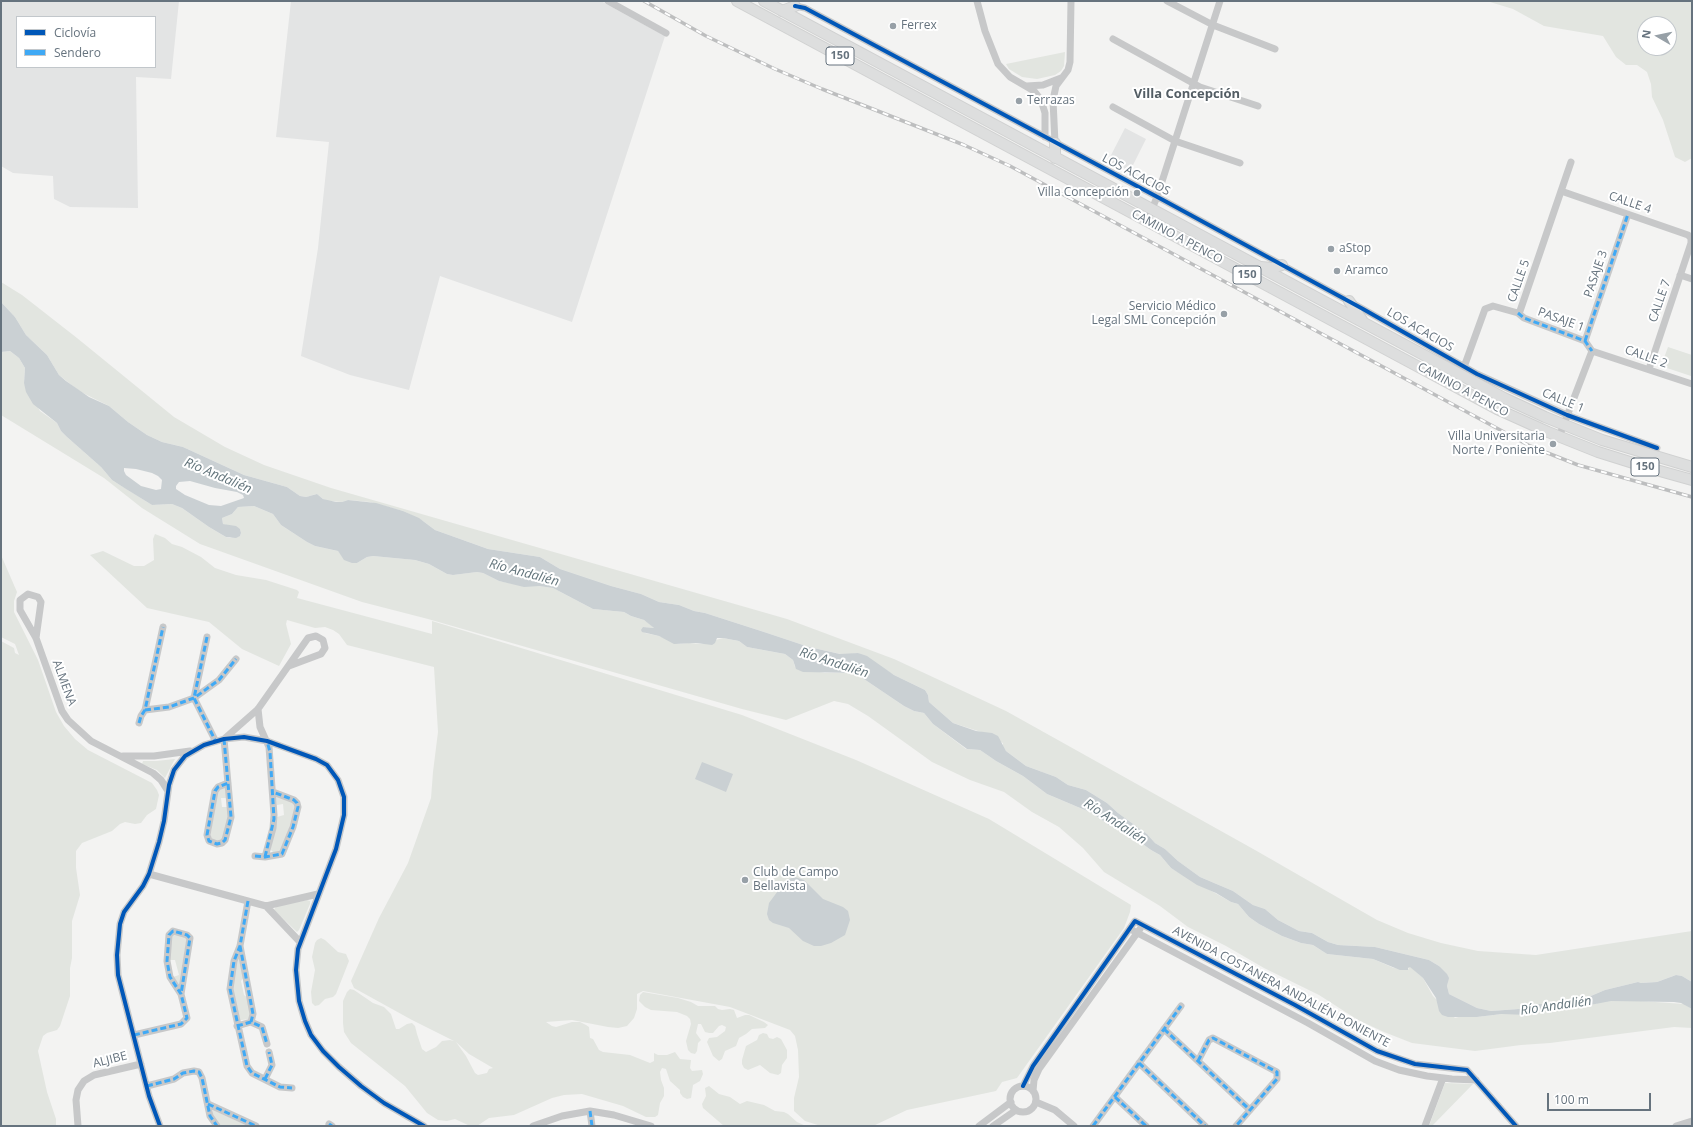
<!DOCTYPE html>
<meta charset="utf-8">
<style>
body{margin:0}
#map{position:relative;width:1693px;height:1127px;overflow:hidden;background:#f3f3f2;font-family:"Open Sans",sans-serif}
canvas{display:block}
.frame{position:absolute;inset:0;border:2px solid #66737e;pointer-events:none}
.legend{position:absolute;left:16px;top:16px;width:140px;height:52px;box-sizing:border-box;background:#fff;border:1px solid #c2c7cb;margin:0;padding:5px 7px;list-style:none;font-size:12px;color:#66737e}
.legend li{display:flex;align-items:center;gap:8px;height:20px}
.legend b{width:20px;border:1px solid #c2c7cb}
.north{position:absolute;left:1637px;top:16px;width:40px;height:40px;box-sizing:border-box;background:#fff;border:1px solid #c2c7cb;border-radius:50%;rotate:279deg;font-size:11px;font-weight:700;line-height:16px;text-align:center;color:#66737e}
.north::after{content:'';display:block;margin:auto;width:14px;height:18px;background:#97a0a7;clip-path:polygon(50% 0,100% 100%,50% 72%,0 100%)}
.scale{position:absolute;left:1547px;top:1093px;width:104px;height:18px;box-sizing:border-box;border:2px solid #66737e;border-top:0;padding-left:5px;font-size:12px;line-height:14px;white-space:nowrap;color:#66737e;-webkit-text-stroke:3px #fff;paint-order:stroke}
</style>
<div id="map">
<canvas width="1693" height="1127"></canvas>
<div class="frame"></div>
<ul class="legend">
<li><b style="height:5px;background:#0057b8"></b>Ciclovía</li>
<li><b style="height:5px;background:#3fa9f5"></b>Sendero</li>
</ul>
<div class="north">N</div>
<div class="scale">100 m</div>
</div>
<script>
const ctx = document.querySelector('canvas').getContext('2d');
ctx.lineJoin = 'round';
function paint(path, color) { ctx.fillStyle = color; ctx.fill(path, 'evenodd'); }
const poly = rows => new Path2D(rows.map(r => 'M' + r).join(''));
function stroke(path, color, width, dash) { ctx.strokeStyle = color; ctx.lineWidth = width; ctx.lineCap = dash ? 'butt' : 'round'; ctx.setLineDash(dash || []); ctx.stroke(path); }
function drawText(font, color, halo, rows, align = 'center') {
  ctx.font = font + ' "Open Sans",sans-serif'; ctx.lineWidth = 4; ctx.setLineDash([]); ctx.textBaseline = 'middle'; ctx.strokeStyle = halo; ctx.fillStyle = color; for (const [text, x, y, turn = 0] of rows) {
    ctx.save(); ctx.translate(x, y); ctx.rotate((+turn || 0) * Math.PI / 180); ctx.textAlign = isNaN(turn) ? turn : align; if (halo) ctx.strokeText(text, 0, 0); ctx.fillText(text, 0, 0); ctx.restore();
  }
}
paint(poly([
 [1,1,179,1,171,79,136,77,138,208,70,207,54,199,53,176,13,173,1,166],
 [17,17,155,17,155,67,17,67],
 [291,1,601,1,665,36,572,322,440,276,409,390,350,375,301,356,318,248,329,142,276,137],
 [1125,128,1146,139,1130,171,1108,161]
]), '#e3e4e4');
paint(poly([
 [1480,1,1692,1,1692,158,1685,162,1675,157,1663,120,1652,97,1651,84,1647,72,1637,65,1626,65,1616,57,1603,36,1544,26,1513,9,1490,2],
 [1645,24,1669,24,1669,48,1645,48],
 [1065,52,1064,66,1061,71,1055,75,1037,79,1022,77,1009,69,1006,64],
 [1,282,22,295,77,338,174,417,225,447,264,465,331,488,787,619,894,659,1006,711,1255,850,1377,920,1408,933,1441,943,1478,951,1536,955,1692,931,1692,982,1682,976,1676,975,1657,982,1641,983,1638,982,1605,990,1579,1001,1559,1005,1539,1004,1528,1011,1519,1009,1491,1011,1477,1008,1449,994,1447,986,1448,982,1439,966,1429,960,1375,947,1338,945,1328,942,1312,933,1299,931,1278,920,1265,909,1253,905,1233,891,1200,877,1178,861,1165,849,1155,843,1147,834,1118,813,1107,803,1086,790,1068,785,1056,777,1026,766,1006,751,1003,746,1003,743,981,732,953,723,929,702,928,695,925,690,894,675,858,653,845,655,809,647,764,632,705,613,694,611,679,605,659,602,641,594,611,586,560,569,540,557,488,549,435,530,423,521,403,511,370,502,348,500,342,502,328,501,323,499,317,494,306,497,300,496,287,487,244,475,183,447,162,442,147,435,128,422,109,406,79,391,59,375,47,355,26,335,15,317,1,302],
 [1668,347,1692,355,1691,376,1661,366],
 [10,351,19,358,25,368,24,383,40,411,57,423,61,431,67,437,101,467,112,480,152,505,172,504,182,508,209,527,226,537,230,538,240,536,241,533,240,529,223,524,222,518,232,514,238,507,254,506,273,514,281,525,307,542,315,546,338,551,342,556,357,563,367,557,373,556,415,560,429,564,447,574,453,575,477,572,483,573,499,581,524,586,539,586,553,588,593,609,624,612,631,616,644,620,651,625,654,628,643,627,645,633,659,636,679,644,689,643,701,644,723,638,739,641,747,647,785,654,793,660,795,667,825,673,855,673,904,706,914,711,924,713,933,724,966,749,980,750,996,761,1023,776,1047,794,1092,813,1109,825,1116,826,1122,829,1151,850,1160,855,1171,868,1231,902,1238,904,1249,917,1259,924,1282,936,1301,943,1313,945,1327,954,1373,959,1394,968,1408,970,1409,967,1411,967,1423,978,1433,996,1455,1018,1462,1016,1477,1017,1502,1014,1533,1014,1538,1011,1547,1009,1590,1005,1605,1001,1627,1000,1684,1004,1692,1009,1692,1028,1674,1027,1550,1043,1521,1045,1475,1051,1412,1043,1384,1032,1358,1020,1319,995,1264,968,1226,946,1188,927,1160,906,1104,872,1083,848,1059,827,1032,812,1004,792,970,780,932,762,868,716,848,704,834,701,786,720,742,709,428,619,362,602,200,544,142,508,104,478,1,415,1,352],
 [155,534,165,538,172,544,182,547,201,557,215,568,236,575,266,580,297,590,299,592,297,598,432,634,432,621,742,715,856,760,989,819,1131,905,1130,912,1124,928,1017,1078,1002,1082,996,1091,907,1110,873,1126,821,1126,805,1121,794,1111,794,1098,799,1077,798,1050,795,1036,790,1030,730,1007,643,991,637,994,637,1009,634,1018,627,1026,618,1028,608,1027,572,1020,546,1022,552,1026,556,1027,572,1022,580,1022,586,1025,589,1027,590,1038,593,1039,599,1050,603,1052,630,1055,650,1063,654,1061,654,1053,658,1055,667,1055,675,1052,680,1059,691,1060,690,1068,692,1071,702,1070,703,1074,700,1081,693,1085,691,1098,687,1099,683,1097,680,1093,680,1090,670,1081,666,1069,662,1068,660,1072,661,1080,664,1088,664,1096,660,1103,658,1115,655,1117,646,1117,623,1106,582,1094,564,1095,552,1098,514,1115,489,1118,477,1126,470,1126,455,1119,447,1121,438,1120,427,1113,405,1086,351,1043,344,1032,343,1023,343,1001,347,992,350,989,354,990,373,1003,384,1007,391,1014,396,1029,399,1029,407,1024,412,1023,415,1026,417,1034,422,1049,426,1052,436,1047,442,1041,450,1040,454,1041,412,1020,354,988,351,981,379,918,408,863,431,798,433,772,438,732,434,667,347,645,339,634,333,630,325,627,315,628,287,620,286,624,291,644,279,666,242,649,209,622,147,608,90,555,103,551,134,566,144,566,154,560,153,539],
 [456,1042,469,1054,493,1068,489,1069,487,1073,478,1075,475,1073,466,1056],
 [1,555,17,592,14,601,14,612,38,660,56,712,64,726,75,739,88,750,152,783,157,790,159,795,156,809,147,815,141,823,135,824,125,822,120,824,112,831,82,843,76,851,76,868,80,895,72,921,72,958,70,968,70,996,60,1026,57,1030,47,1033,43,1036,38,1051,47,1092,56,1119,56,1126,1,1126,1,641,14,648,15,653,19,655,15,644,1,637],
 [175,759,165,778,157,770,142,764,143,761,156,761],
 [223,788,226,788,226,798,221,798,222,807,227,807,229,818,223,839,219,841,210,839,217,792],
 [276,796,293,802,296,805,282,851,274,853,270,849,277,817,284,815,283,804,277,805],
 [307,900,310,901,310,904,299,930,297,932,274,910,276,906],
 [172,934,187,937,179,984,173,977,179,975,175,960,169,960],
 [321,938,325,940,338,952,346,954,349,961,336,994,333,997,325,999,319,1005,315,1006,312,1003,311,992,315,970,312,957,315,943,317,940],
 [239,956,244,977,241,981,244,995,248,998,251,1014,249,1019,242,1020,240,1020,231,990,237,957],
 [643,992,678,998,691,1002,698,1006,715,1006,718,1009,722,1010,730,1009,734,1010,737,1018,745,1015,749,1015,764,1022,768,1025,765,1028,752,1029,746,1034,739,1038,736,1046,725,1051,722,1059,719,1061,713,1056,707,1042,709,1038,717,1037,725,1031,726,1027,722,1025,719,1026,713,1033,709,1033,705,1032,701,1024,698,1024,696,1033,701,1040,698,1043,697,1051,695,1054,691,1053,688,1050,686,1041,691,1024,690,1019,687,1016,677,1012,651,1010,645,1007,639,1001,640,995],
 [763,1033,767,1034,769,1038,773,1039,777,1037,781,1039,787,1050,787,1058,782,1065,781,1073,778,1075,770,1073,760,1065,748,1070,744,1068,742,1064,742,1060,746,1046,757,1040,759,1035],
 [1445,1083,1473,1084,1432,1126,1429,1126],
 [709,1086,719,1094,730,1097,740,1104,747,1101,764,1105,775,1111,784,1112,788,1114,797,1122,806,1126,724,1126,703,1108,702,1104,706,1096,705,1088],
 [213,1110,248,1126,220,1126,212,1116]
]), '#e2e5e0');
paint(poly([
 [1,302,15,317,26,335,47,355,59,375,66,381,89,397,109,406,128,422,147,435,162,442,183,447,244,475,287,487,300,496,306,497,317,494,323,499,336,502,342,502,348,500,376,503,403,511,419,518,435,530,488,549,540,557,560,569,611,586,641,594,659,602,679,605,694,611,705,613,764,632,809,647,840,654,858,653,867,656,894,675,925,690,928,695,929,702,953,723,976,731,992,733,998,736,1006,751,1026,766,1056,777,1068,785,1086,790,1107,803,1118,813,1147,834,1155,843,1165,849,1178,861,1200,877,1233,891,1253,905,1265,909,1278,920,1299,931,1312,933,1328,942,1338,945,1375,947,1429,960,1439,966,1447,974,1449,978,1447,986,1449,994,1477,1008,1491,1011,1519,1009,1528,1011,1539,1004,1559,1005,1579,1001,1605,990,1638,982,1641,983,1657,982,1676,975,1682,976,1692,982,1692,1009,1681,1003,1674,1002,1611,1001,1590,1005,1542,1010,1528,1015,1502,1014,1477,1017,1448,1017,1442,1015,1439,1011,1436,998,1423,978,1410,967,1408,968,1408,970,1400,970,1373,959,1327,954,1313,945,1301,943,1282,936,1259,924,1249,917,1238,904,1231,902,1216,893,1197,885,1171,868,1160,855,1151,850,1122,829,1116,826,1109,825,1092,813,1047,794,1023,776,996,761,980,750,967,749,933,724,924,713,914,711,904,706,855,673,803,672,796,669,793,660,785,654,747,647,739,641,723,638,717,638,715,643,712,645,696,643,674,644,659,636,642,632,641,630,643,627,654,628,644,620,631,616,624,612,593,609,553,588,539,586,524,587,499,581,483,573,477,572,453,575,447,574,429,564,415,560,373,556,367,557,357,563,352,563,344,560,338,551,315,546,307,542,281,525,273,514,254,506,238,507,232,514,222,518,223,524,236,526,240,529,241,533,240,536,236,538,226,537,209,527,182,508,172,504,152,505,126,489,112,480,101,467,67,437,61,431,57,423,33,404,26,392,24,383,25,368,19,358,10,351,1,352],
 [124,468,136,469,152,473,158,476,162,480,161,489,156,490,141,486,126,475,124,471],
 [190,481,215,488,237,492,243,495,244,498,221,506,209,505,185,495,176,489,176,486,179,482],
 [702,762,733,774,726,792,695,779],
 [795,877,804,880,823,899,843,907,848,911,850,920,845,935,831,943,821,946,814,946,803,941,789,928,773,923,769,920,767,914,769,903,786,880]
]), '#cad0d3');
const highway = poly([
 [737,1,1497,409,1548,432,1598,452,1649,468,1692,480],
 [764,1,1504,398,1545,417,1602,440,1692,467],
 [782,11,795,6],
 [1055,143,1055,158],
 [1261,267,1272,268,1282,265],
 [1349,301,1362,320]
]);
stroke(highway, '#d0d1d1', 12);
stroke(poly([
 [608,1,666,33],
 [977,1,985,31,998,64,1010,77,1034,91,1041,100,1045,113,1045,137],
 [1167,1,1213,25,1275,49],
 [795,6,805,8,1163,200,1363,309,1477,374,1567,415,1657,448],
 [1113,39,1200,87,1258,106],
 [1027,86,1043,85,1061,78],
 [1113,107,1175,141,1240,163],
 [1055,143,1053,100,1056,86,1068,70,1070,62,1071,1],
 [1561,191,1688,235,1691,238,1691,243,1649,369],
 [1147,221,1157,197,1220,1],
 [1680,275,1692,279],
 [1518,313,1520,311,1571,162],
 [1518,313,1524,318,1585,341,1592,351],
 [1585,341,1628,214],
 [1592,351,1692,384],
 [1464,367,1485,309,1493,306,1518,313],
 [1559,437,1592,351],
 [207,637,194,698,215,740],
 [36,638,41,602,38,597,28,594,20,600,20,610,36,638,62,711,68,720,91,741,153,773,161,780,168,791],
 [258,709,260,727,269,747,274,815,273,828,265,857],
 [145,710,169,707,194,698,219,680,236,659],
 [139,723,141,716,145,710,163,627],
 [123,756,154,756,190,751],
 [228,783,218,787,215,791,207,835,209,841,217,844,222,843,225,840,231,817,224,739,258,709,308,638,316,636,323,640,325,648,321,654,289,666],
 [255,856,265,857,282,854,293,827,298,807,297,803,294,800,273,792],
 [149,874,266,906,318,894],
 [248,901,240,946,234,961,230,989,247,1066,252,1073,280,1087,292,1088],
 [266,906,300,942],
 [1130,929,1308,1023,1375,1061,1399,1070,1427,1076,1452,1079,1476,1080],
 [240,946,253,1014,251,1022],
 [237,1026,251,1022,262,1027,267,1044],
 [1164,1029,1250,1110],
 [134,1035,181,1024,187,1018,181,994,170,977,167,961,169,935,173,931,187,935,190,938,181,994],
 [1198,1061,1209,1040,1213,1038,1277,1072,1277,1079,1236,1126],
 [1139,1063,1205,1126],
 [265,1079,272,1065,269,1052],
 [147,1086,174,1079,183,1073,194,1071,199,1072,202,1078,210,1116,217,1126],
 [1023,1086,1033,1066,1135,921,1295,1005,1377,1051,1415,1064,1467,1070,1516,1126],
 '1010 1099a13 13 0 1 1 26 0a13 13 0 1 1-26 0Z',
 [1033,1091,1034,1080,1039,1069,1140,929],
 [1115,1097,1146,1126],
 [1036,1102,1055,1110,1074,1126],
 [208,1104,256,1126],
 [590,1111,592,1126],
 [329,1124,332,1126],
 [78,1126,76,1100,78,1090,84,1081,94,1075,141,1064],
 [160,1126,149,1096,118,975,117,955,120,924,124,912,143,886,149,874,159,842,164,821,169,785,174,770,185,756,204,745,224,739,244,737,267,741,316,759,327,765,338,780,344,797,344,815,336,849,298,949,296,970,299,1001,305,1021,311,1035,323,1051,339,1067,361,1086,384,1103,424,1126],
 [533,1126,562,1116,590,1111,614,1115,651,1126],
 [979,1126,1011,1102],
 [993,1126,1016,1110],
 [1093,1126,1181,1006],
 [1425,1126,1443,1078],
 [1676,1126,1692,1121]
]), '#c7c8c9', 7);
stroke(highway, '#dddede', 10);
const rail = poly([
 [644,1,706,36,775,69,822,89,964,145,1010,166,1530,446,1578,465,1692,497]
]);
stroke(rail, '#bdbebf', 3.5);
stroke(rail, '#fff', 2, [6]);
stroke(poly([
 [1518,313,1524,318,1585,341,1592,351],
 [1585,341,1628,214],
 [207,637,194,698,215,740],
 [145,710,169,707,194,698,219,680,236,659],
 [139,723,141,716,145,710,163,627],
 [224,739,231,817,225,840,222,843,217,844,209,841,207,835,215,791,218,787,228,783],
 [255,856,265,857,282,854,293,827,298,807,297,803,294,800,273,792],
 [265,857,274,819,270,752,267,741],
 [248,901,240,946,234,961,230,989,247,1066,252,1073,280,1087,292,1088],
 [240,946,253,1014,251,1022],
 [237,1026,251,1022,262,1027,267,1044],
 [1164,1029,1250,1110],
 [134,1035,181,1024,187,1018,181,994,170,977,167,961,169,935,173,931,187,935,190,938,181,994],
 [1198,1061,1209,1040,1213,1038,1277,1072,1277,1079,1236,1126],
 [1139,1063,1205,1126],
 [265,1079,272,1065,269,1052],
 [147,1086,174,1079,183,1073,194,1071,199,1072,202,1078,210,1116,217,1126],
 [1115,1097,1146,1126],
 [208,1104,256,1126],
 [590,1111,592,1126],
 [329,1124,332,1126],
 [1093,1126,1181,1006]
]), '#3fa9f5', 3, [6, 3]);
stroke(poly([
 [795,6,805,8,1163,200,1363,309,1477,374,1567,415,1657,448],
 [1023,1086,1033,1066,1135,921,1295,1005,1377,1051,1415,1064,1467,1070,1516,1126],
 [160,1126,149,1096,118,975,117,955,120,924,124,912,143,886,149,874,159,842,164,821,169,785,174,770,185,756,204,745,224,739,244,737,267,741,316,759,327,765,338,780,344,797,344,815,336,849,298,949,296,970,299,1001,305,1021,311,1035,323,1051,339,1067,361,1086,384,1103,424,1126]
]), '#0057b8', 4);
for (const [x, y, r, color] of [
 [893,26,4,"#97a0a7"],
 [1019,101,4,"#97a0a7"],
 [1137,193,4,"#97a0a7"],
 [1331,249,4,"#97a0a7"],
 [1337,271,4,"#97a0a7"],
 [1224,314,4,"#97a0a7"],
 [1553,444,4,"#97a0a7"],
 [745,880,4,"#97a0a7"]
]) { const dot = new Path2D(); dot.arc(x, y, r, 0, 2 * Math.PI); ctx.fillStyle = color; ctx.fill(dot); stroke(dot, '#fff', 1.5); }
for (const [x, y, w] of [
 [840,56,28],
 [1247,275,28],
 [1645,467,28]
]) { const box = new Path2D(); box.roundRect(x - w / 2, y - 9, w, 18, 3); ctx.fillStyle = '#fff'; ctx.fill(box); stroke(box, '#66737e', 1); }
drawText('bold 11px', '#66737e', null, [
 ["150",840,56],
 ["150",1247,275],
 ["150",1645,467]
]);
drawText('12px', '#66737e', '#fff', [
 ["Ferrex",901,26],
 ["Terrazas",1027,101],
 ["Villa Concepción",1129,193,"right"],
 ["aStop",1339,249],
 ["Aramco",1345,271],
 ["Servicio Médico",1216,307,"right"],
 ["Legal SML Concepción",1216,321,"right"],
 ["Villa Universitaria",1545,437,"right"],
 ["Norte / Poniente",1545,451,"right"],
 ["Club de Campo",753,873],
 ["Bellavista",753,887]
], 'left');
drawText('12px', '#66737e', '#fff', [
 ["LOS ACACIOS",1136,175,28],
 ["CALLE 4",1630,203,19],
 ["CAMINO A PENCO",1177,237,28],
 ["PASAJE 3",1596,274,-71],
 ["CALLE 5",1519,281,-71],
 ["CALLE 7",1660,301,-71],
 ["PASAJE 1",1561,320,20],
 ["LOS ACACIOS",1420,330,30],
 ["CALLE 2",1646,357,20],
 ["CAMINO A PENCO",1463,390,28],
 ["CALLE 1",1563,401,22],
 ["ALMENA",64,683,70],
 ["AVENIDA COSTANERA ANDALIÉN PONIENTE",1281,987,28],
 ["ALJIBE",110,1060,-14]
]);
drawText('bold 13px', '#535d64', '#fff', [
 ["Villa Concepción",1187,94]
]);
drawText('italic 13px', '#62747b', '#fff', [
 ["Río Andalién",218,476,23],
 ["Río Andalién",524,573,15],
 ["Río Andalién",834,663,18],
 ["Río Andalién",1115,822,33],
 ["Río Andalién",1556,1006,-8]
]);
</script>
